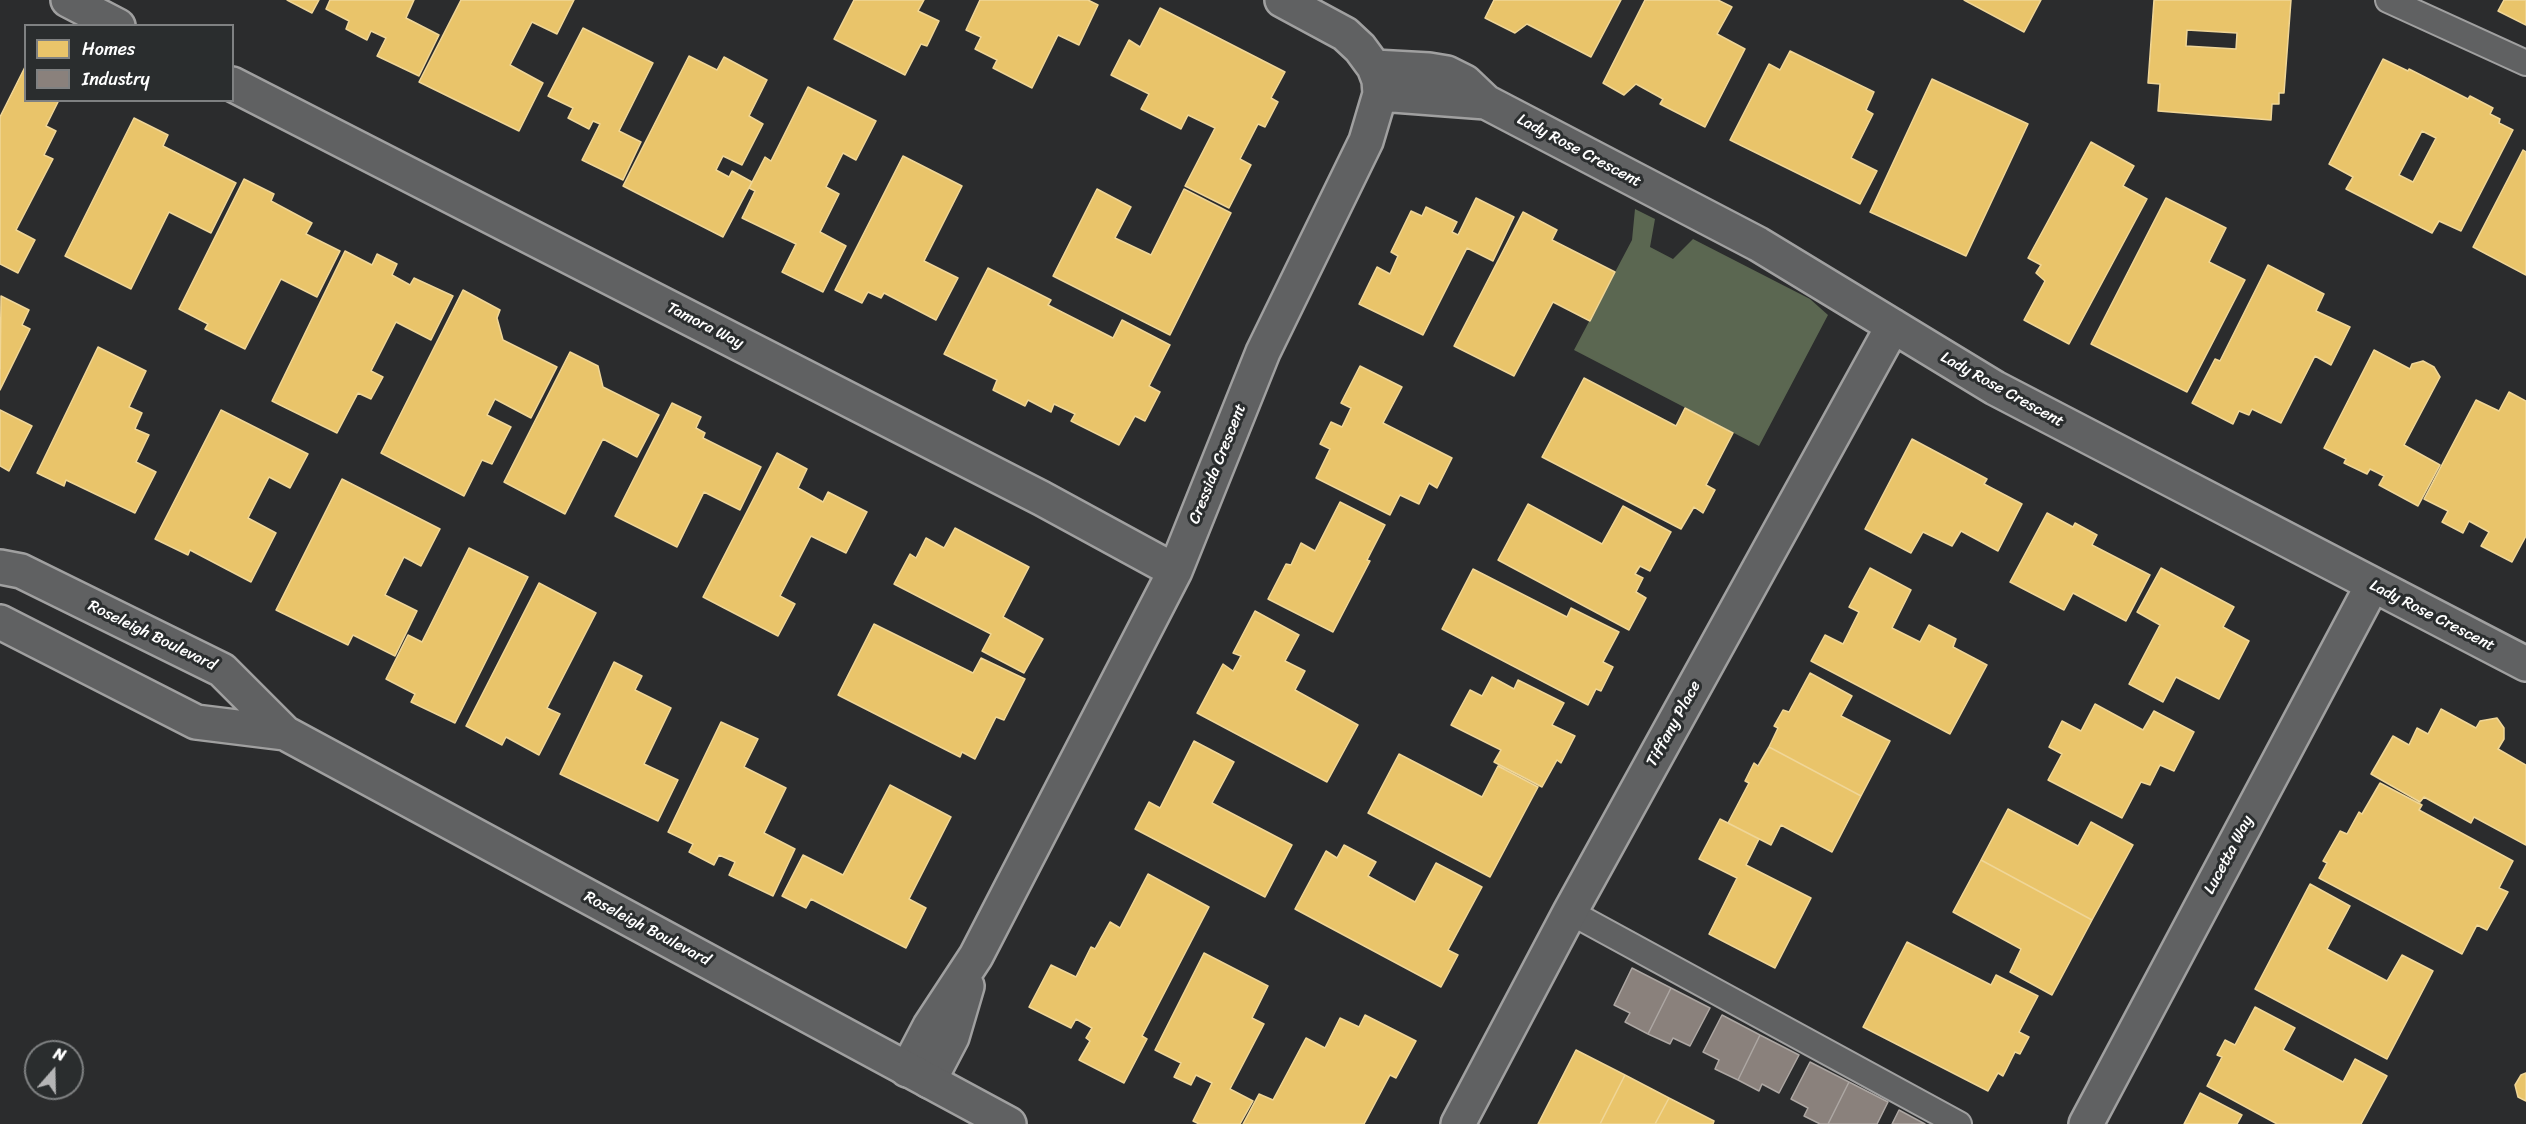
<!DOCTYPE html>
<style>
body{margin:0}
#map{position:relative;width:2526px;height:1124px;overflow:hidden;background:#2b2c2d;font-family:Sriracha,sans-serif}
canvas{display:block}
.legend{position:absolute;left:24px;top:24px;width:210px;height:78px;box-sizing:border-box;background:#2a2d2e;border:2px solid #7f8182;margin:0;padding:8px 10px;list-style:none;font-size:18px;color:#fff}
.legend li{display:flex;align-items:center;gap:12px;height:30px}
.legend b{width:30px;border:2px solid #7f8182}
.north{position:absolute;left:24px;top:1040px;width:60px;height:60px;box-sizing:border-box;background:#2a2d2e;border:2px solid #7f8182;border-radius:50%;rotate:20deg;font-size:16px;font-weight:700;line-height:24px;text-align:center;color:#fff}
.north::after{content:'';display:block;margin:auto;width:21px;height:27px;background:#b5b5b6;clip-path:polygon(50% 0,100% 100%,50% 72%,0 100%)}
</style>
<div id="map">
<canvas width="2526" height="1124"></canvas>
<ul class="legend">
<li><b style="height:16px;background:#e9c46a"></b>Homes</li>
<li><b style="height:16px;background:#8a817c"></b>Industry</li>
</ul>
<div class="north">N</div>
</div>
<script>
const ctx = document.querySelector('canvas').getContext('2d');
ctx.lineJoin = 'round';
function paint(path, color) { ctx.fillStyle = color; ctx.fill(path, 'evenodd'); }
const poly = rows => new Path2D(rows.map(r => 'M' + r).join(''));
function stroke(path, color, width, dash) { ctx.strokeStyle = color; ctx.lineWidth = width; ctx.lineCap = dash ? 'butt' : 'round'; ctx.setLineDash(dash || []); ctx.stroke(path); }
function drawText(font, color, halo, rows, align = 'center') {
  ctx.font = font + ' Sriracha,sans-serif'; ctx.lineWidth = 6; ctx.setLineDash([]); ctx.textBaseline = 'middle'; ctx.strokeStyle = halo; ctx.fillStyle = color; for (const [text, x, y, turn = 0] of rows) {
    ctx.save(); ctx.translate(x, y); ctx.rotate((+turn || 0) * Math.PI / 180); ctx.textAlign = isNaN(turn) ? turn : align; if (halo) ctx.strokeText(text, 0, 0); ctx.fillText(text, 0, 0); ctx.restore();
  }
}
paint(poly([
 [1635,209,1655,219,1650,247,1673,259,1693,239,1810,299,1828,315,1759,446,1574,350,1632,240]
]), '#5b6751');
const homes = poly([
 [287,0,319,0,312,13,287,0],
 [330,0,414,0,406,18,439,35,419,76,377,56,386,38,371,31,367,40,346,29,349,21,326,9,330,0],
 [461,0,574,0,557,34,532,22,510,65,543,83,519,131,419,82,461,0],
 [854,0,924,0,918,11,939,21,927,46,921,44,905,75,834,39,854,0],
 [980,0,1088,0,1098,5,1079,45,1058,35,1032,88,993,68,997,60,975,49,981,37,966,30,980,0],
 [1494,0,1621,0,1591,57,1527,24,1515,33,1485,18,1494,0],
 [1645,0,1718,0,1732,7,1717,34,1745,49,1705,127,1660,104,1663,99,1636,84,1624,95,1603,83,1645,0],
 [1964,0,2041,0,2024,32,1964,0],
 [2154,0,2291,0,2284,93,2279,93,2279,104,2272,104,2271,120,2158,111,2160,84,2148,83,2154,0],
 [2187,30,2237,33,2236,49,2186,46,2187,30],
 [2504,0,2526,0,2526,25,2498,11,2504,0],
 [1160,8,1285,72,1271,98,1278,102,1265,127,1258,124,1240,159,1251,165,1229,208,1185,186,1215,128,1188,115,1181,129,1141,109,1149,94,1111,75,1129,40,1140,47,1160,8],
 [583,28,653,63,619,131,641,142,623,180,582,160,600,124,593,121,589,129,568,118,573,108,548,96,583,28],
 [1790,51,1874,92,1866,110,1873,114,1851,158,1877,171,1860,204,1730,140,1769,64,1780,70,1790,51],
 [689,56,717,70,724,57,767,80,749,116,763,124,742,165,723,156,716,170,729,177,732,171,752,182,723,237,623,186,689,56],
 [2383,59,2408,71,2409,69,2468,99,2470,96,2493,108,2490,114,2500,119,2499,123,2513,130,2461,231,2439,221,2432,233,2346,189,2353,177,2329,164,2383,59],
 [2422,131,2436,138,2413,182,2399,175,2422,131],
 [25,67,26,100,59,100,46,126,56,131,44,155,53,159,16,230,35,240,18,273,0,264,0,117,25,67],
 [1932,79,2028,124,1966,256,1870,212,1932,79],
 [808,87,876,121,856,160,843,153,826,187,839,194,820,232,846,246,823,292,782,272,796,244,742,218,755,191,749,188,765,157,771,161,808,87],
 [134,118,168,135,163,146,236,183,211,233,169,212,131,289,65,256,134,118],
 [2091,142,2134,166,2123,186,2147,199,2069,344,2024,320,2045,281,2036,273,2041,265,2028,258,2091,142],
 [2523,150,2526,152,2526,275,2473,247,2523,150],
 [903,156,962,186,924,261,958,278,936,320,884,293,881,298,868,292,862,303,835,290,903,156],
 [244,179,274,194,271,201,312,223,306,234,340,251,317,297,281,279,245,349,205,329,208,324,179,309,244,179],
 [1097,189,1131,207,1115,238,1151,255,1184,189,1231,213,1170,335,1053,276,1097,189],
 [1476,198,1514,217,1493,261,1467,248,1423,335,1359,304,1377,267,1390,274,1398,256,1391,252,1411,211,1422,216,1426,207,1457,222,1452,232,1458,235,1476,198],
 [2166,198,2226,228,2209,262,2245,280,2187,392,2091,344,2166,198],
 [1523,212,1557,230,1552,240,1615,272,1590,321,1553,302,1514,376,1454,346,1523,212],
 [345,251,372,265,377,254,397,264,392,275,410,285,414,278,453,296,431,340,396,322,371,371,383,377,371,399,358,393,337,433,272,401,345,251],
 [2268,265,2324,294,2316,311,2350,327,2331,365,2315,356,2281,423,2252,409,2249,415,2239,411,2233,424,2192,403,2215,359,2220,361,2268,265],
 [988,268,1051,300,1048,305,1113,338,1122,320,1170,345,1149,386,1160,392,1145,421,1135,416,1119,445,1071,421,1075,414,1054,404,1051,412,1028,400,1025,406,993,390,997,380,944,354,988,268],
 [463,290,500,310,497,318,503,340,557,367,531,418,495,399,487,415,511,427,492,464,482,460,464,496,381,453,463,290],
 [1,296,29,310,22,325,30,329,0,390,1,296],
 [98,347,146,371,129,407,142,413,135,429,149,435,136,462,156,472,135,513,66,480,64,486,37,473,98,347],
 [2374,350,2410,369,2412,364,2423,361,2434,367,2440,377,2404,445,2440,465,2418,506,2379,485,2384,476,2370,469,2367,474,2344,463,2346,459,2324,448,2374,350],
 [570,352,598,366,603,387,659,415,637,457,603,439,565,514,504,482,570,352],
 [1360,366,1402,387,1383,423,1452,458,1437,488,1429,483,1419,504,1400,495,1390,515,1316,478,1330,449,1320,444,1331,422,1342,427,1351,408,1341,403,1360,366],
 [1584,378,1676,426,1685,408,1733,433,1706,485,1715,490,1703,513,1694,507,1681,529,1542,457,1584,378],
 [2509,392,2526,401,2526,536,2512,562,2481,546,2489,532,2469,521,2463,533,2442,522,2448,511,2424,499,2476,400,2499,411,2509,392],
 [672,403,701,417,696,428,705,433,703,438,761,467,740,510,704,492,677,547,615,516,672,403],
 [0,410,32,426,9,471,0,466,0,410],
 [221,410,308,454,290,488,269,477,248,518,276,533,251,582,190,550,188,555,155,539,221,410],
 [1912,439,1987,479,1984,484,2022,504,1998,551,1961,531,1952,546,1923,532,1911,553,1865,529,1912,439],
 [777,453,807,469,798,488,823,502,828,492,867,512,846,553,811,536,780,596,795,604,778,636,703,597,777,453],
 [342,479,440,529,421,566,404,557,385,595,417,611,395,656,353,635,348,645,276,610,342,479],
 [1340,502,1385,525,1367,560,1370,561,1333,632,1268,599,1286,564,1291,565,1301,543,1315,551,1340,502],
 [1528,504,1602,544,1623,506,1671,532,1650,571,1640,566,1635,574,1643,578,1636,592,1646,598,1629,630,1498,560,1528,504],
 [2047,513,2073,527,2075,523,2097,535,2092,545,2150,575,2126,621,2073,593,2064,610,2010,582,2047,513],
 [955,528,1029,567,1003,617,1043,639,1024,673,982,651,991,634,894,584,910,554,916,558,926,538,944,548,955,528],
 [469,548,528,577,455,723,411,702,415,694,386,679,408,635,422,642,469,548],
 [1870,568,1911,590,1892,628,1920,642,1929,625,1956,639,1953,647,1987,665,1950,734,1811,661,1825,635,1843,644,1859,612,1849,607,1870,568],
 [2161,568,2234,607,2223,627,2249,641,2219,699,2176,677,2163,702,2129,684,2160,625,2137,612,2161,568],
 [1473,569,1567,617,1571,608,1619,632,1603,662,1613,667,1601,691,1596,689,1588,705,1442,629,1473,569],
 [539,583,596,613,547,708,560,714,539,755,506,737,502,745,466,726,539,583],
 [1255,611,1299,635,1285,661,1305,671,1295,690,1358,725,1327,782,1197,713,1223,664,1233,671,1241,656,1233,653,1255,611],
 [874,624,973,673,981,658,1025,679,1004,720,996,717,975,759,962,752,960,757,838,695,874,624],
 [614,662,642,676,635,690,671,708,644,764,678,780,658,821,560,774,614,662],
 [1810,673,1852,696,1841,716,1890,741,1861,796,1769,747,1778,728,1774,726,1783,710,1789,712,1810,673],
 [1492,677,1514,689,1518,680,1564,703,1552,725,1575,736,1561,763,1557,760,1542,787,1494,762,1501,750,1451,725,1470,690,1482,696,1492,677],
 [2095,704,2143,730,2154,711,2194,732,2174,771,2160,765,2150,785,2141,782,2122,818,2048,780,2062,754,2049,747,2062,721,2081,731,2095,704],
 [2441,709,2476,728,2480,721,2497,718,2504,728,2504,739,2498,749,2526,765,2526,845,2474,817,2471,823,2424,797,2420,802,2371,774,2393,736,2409,745,2417,728,2428,734,2441,709],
 [721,722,758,739,744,767,786,788,764,833,795,849,773,896,729,875,735,862,719,855,714,865,689,852,693,844,668,832,721,722],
 [1194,741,1234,762,1212,803,1292,845,1265,897,1135,829,1149,802,1160,808,1194,741],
 [1769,747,1861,796,1832,852,1781,825,1771,845,1728,823,1749,783,1745,781,1754,763,1758,766,1769,747],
 [1399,754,1482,797,1498,766,1538,787,1490,877,1368,813,1399,754],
 [2380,783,2422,805,2419,810,2513,861,2499,888,2508,892,2487,930,2477,925,2462,954,2319,878,2327,863,2323,861,2340,831,2347,834,2359,812,2362,814,2380,783],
 [890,785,951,817,909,899,926,908,906,948,811,899,806,908,782,896,803,855,843,875,890,785],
 [2008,809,2078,846,2091,822,2133,845,2092,920,1981,860,2008,809],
 [1720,819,1759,839,1746,865,1811,898,1775,968,1709,934,1737,878,1699,859,1720,819],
 [1344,845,1376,862,1368,876,1415,902,1436,863,1482,887,1448,950,1458,955,1441,987,1295,909,1326,851,1337,858,1344,845],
 [1981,860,2092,920,2052,995,2010,972,2021,949,1953,912,1981,860],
 [1148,874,1209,907,1142,1036,1147,1039,1124,1083,1079,1060,1090,1041,1086,1038,1092,1028,1076,1019,1071,1028,1029,1007,1051,965,1076,977,1091,947,1095,949,1110,922,1120,928,1148,874],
 [2310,884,2350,906,2327,949,2387,981,2402,955,2433,971,2387,1059,2255,989,2310,884],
 [1907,942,1991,985,1996,975,2038,996,2019,1032,2029,1037,2020,1054,2015,1052,2003,1076,1998,1073,1988,1091,1863,1027,1907,942],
 [1204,953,1268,986,1252,1018,1264,1024,1230,1089,1253,1101,1240,1124,1199,1124,1193,1121,1212,1083,1196,1075,1191,1085,1174,1077,1181,1063,1155,1050,1204,953],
 [2255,1007,2295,1028,2283,1050,2343,1082,2355,1059,2387,1076,2361,1124,2277,1124,2207,1086,2222,1057,2217,1055,2225,1040,2235,1045,2255,1007],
 [1365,1015,1416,1041,1396,1078,1390,1075,1364,1124,1243,1124,1259,1094,1273,1100,1306,1038,1325,1048,1340,1018,1359,1027,1365,1015],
 [1576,1050,1625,1075,1600,1124,1538,1124,1576,1050],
 [2526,1073,2526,1101,2518,1097,2515,1085,2521,1075,2526,1073],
 [1625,1075,1669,1098,1655,1124,1600,1124,1625,1075],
 [2200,1093,2242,1115,2237,1124,2184,1124,2200,1093],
 [1669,1098,1714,1121,1713,1124,1655,1124,1669,1098]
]);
paint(homes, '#e9c46a');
stroke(homes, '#f0d697', 1.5);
const industry = poly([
 [1632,968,1671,988,1648,1034,1625,1022,1630,1013,1614,1005,1632,968],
 [1671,988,1710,1008,1690,1046,1673,1038,1670,1044,1648,1034,1671,988],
 [1722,1015,1760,1035,1738,1080,1715,1069,1719,1060,1703,1052,1722,1015],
 [1760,1035,1799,1055,1779,1093,1762,1084,1759,1091,1738,1080,1760,1035],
 [1810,1062,1849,1082,1828,1124,1820,1124,1804,1116,1808,1108,1791,1099,1810,1062],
 [1849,1082,1888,1102,1877,1124,1828,1124,1849,1082],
 [1899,1110,1925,1124,1892,1124,1899,1110]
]);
paint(industry, '#8a817c');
stroke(industry, '#ada7a3', 1.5);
const lane = poly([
 [2388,0,2526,63],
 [1570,912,1959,1124]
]);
const street = poly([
 [68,0,118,26],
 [1374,67,1429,70,1447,73,1465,82,1486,102,1758,244,1995,388,2526,664],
 [232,84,1041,498,1175,571],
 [1380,94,1486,102],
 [907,1070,930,1026,976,956,1175,571,1263,352,1366,141,1380,94,1379,80,1374,67,1360,48,1345,34,1282,0],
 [929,1081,952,1037,967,986],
 [1458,1124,1570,912,1893,326],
 [2086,1124,2372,586]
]);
const secondary = poly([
 [0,567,21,571,222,670,285,733,1009,1124],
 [0,622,196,722,285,733]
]);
stroke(lane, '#a0a0a0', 28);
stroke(street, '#a0a0a0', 38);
stroke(secondary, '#a0a0a0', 38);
stroke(lane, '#606162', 24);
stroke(street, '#606162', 33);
stroke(secondary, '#606162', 33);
drawText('16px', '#fff', '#2a2d2e', [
 ["Lady Rose Crescent",1579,151,28],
 ["Tamora Way",705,326,27],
 ["Lady Rose Crescent",2002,390,29],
 ["Cressida Crescent",1218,464,-68],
 ["Lady Rose Crescent",2432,616,27],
 ["Roseleigh Boulevard",152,636,26],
 ["Tiffany Place",1674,724,-61],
 ["Lucetta Way",2229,855,-62],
 ["Roseleigh Boulevard",647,929,28]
]);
</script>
